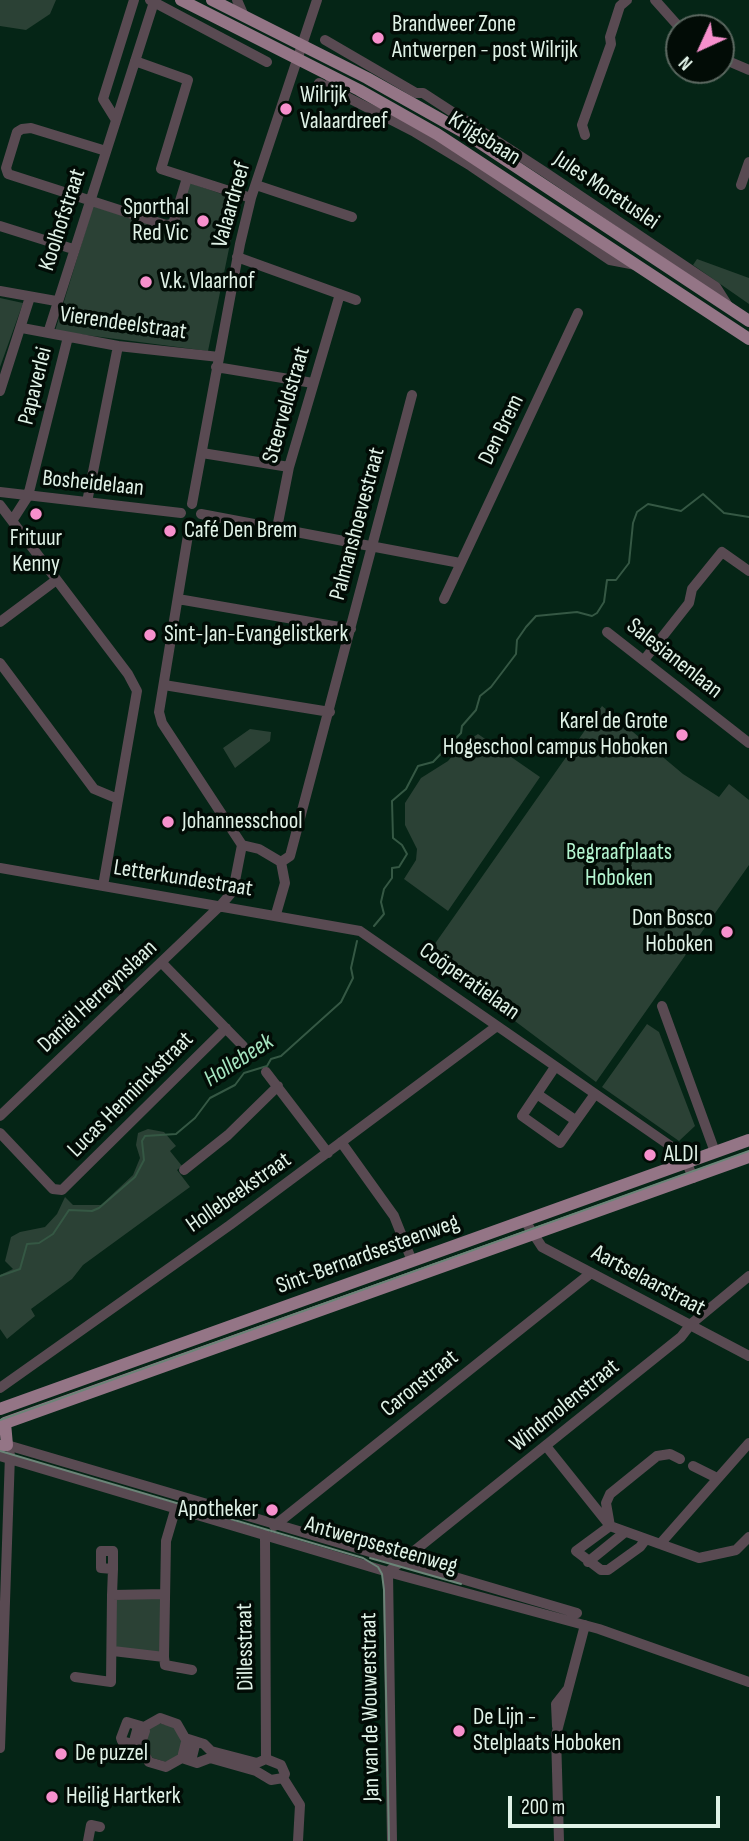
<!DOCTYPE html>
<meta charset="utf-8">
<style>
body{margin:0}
#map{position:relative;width:749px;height:1841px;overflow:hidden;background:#052516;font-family:"Sofia Sans Condensed",sans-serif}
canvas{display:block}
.north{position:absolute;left:665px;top:14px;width:70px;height:70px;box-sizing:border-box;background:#020c06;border:2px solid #5b6860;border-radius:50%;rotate:225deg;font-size:19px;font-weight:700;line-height:28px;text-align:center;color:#e0f2e7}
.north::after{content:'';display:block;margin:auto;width:24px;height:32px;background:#f790cd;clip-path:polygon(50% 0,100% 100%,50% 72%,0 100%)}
.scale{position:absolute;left:508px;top:1796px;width:212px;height:32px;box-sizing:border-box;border:4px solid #e0f2e7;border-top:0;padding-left:9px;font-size:21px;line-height:24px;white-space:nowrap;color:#e0f2e7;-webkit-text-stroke:5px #020c06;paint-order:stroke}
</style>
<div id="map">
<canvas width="749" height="1841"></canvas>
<div class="north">N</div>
<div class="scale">200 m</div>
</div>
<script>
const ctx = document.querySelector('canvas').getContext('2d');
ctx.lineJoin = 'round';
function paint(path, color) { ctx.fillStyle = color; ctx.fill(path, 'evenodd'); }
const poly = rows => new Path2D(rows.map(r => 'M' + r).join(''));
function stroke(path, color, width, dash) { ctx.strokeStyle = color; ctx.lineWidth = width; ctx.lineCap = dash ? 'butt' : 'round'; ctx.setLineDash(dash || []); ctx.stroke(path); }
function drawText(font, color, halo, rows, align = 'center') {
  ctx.font = font + ' "Sofia Sans Condensed",sans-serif'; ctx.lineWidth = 7; ctx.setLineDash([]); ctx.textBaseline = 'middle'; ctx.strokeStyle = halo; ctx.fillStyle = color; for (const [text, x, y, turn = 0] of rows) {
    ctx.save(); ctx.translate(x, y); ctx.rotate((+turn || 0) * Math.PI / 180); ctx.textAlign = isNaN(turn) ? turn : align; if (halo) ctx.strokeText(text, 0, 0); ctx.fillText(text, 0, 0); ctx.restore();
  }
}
paint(poly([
 [0,0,56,0,50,14,26,30,0,26],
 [190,183,239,200,208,351,55,331,93,206,174,232],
 [697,259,749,278,749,304,693,265],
 [0,298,23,303,0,367],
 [602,706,683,774,719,797,729,784,749,800,749,865,596,1082,427,955],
 [250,729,271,732,270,741,235,768,223,748],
 [478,734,540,777,448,911,404,879,416,860,417,849,405,825,405,803,421,778,448,761,461,745],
 [647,1024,659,1032,695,1126,679,1141,602,1087],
 [148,1129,164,1132,176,1146,170,1151,182,1166,177,1170,190,1187,83,1265,72,1279,31,1309,35,1316,7,1339,0,1329,0,1275,13,1269,5,1261,11,1237,20,1232,45,1227,57,1214,65,1197,73,1205,101,1205,133,1175,140,1158,136,1145,138,1133],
 [165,1594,164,1657,113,1651,112,1595],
 [158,1723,175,1727,183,1741,183,1754,166,1762,150,1757,141,1743,145,1731]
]), '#2b4135');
stroke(poly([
 [374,926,384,914,381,902,384,889,392,878,392,868,399,867,407,854,402,845,393,838,392,801,406,789,418,766,433,762,461,733,462,726,476,710,480,696,491,687,516,654,517,640,526,627,536,616,577,612,592,616,597,613,604,602,607,580,616,580,629,563,633,523,637,512,648,504,681,511,703,494,724,513,749,517],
 [0,1276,20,1269,27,1244,39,1243,53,1234,69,1210,92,1211,99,1208,135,1177,144,1160,142,1141,145,1136,176,1134,195,1118,210,1098,235,1085,244,1073,267,1066,271,1059,281,1056,341,1002,353,978,351,968,357,941]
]), '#355844', 2);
stroke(poly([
 [150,0,267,62],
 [237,0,244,16],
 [655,0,680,28],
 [325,40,416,93,423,93,543,171,716,287,728,306],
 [721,58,749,70],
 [135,61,188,80,161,169,251,198],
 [329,76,339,93,413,131,471,166,610,260,636,265],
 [319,83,337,92],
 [116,120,103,99,134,0],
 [585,135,582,125,611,44,610,37,620,6,627,0],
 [106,151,31,128,22,129,17,132,6,168,8,174,166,225,173,224,187,178],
 [256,185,352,217],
 [741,185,749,162],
 [0,226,73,249],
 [237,257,356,300],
 [0,291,56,301],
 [22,328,118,346,219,357],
 [48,333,154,2],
 [216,367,313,383],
 [0,391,30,297],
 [202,453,289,467],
 [0,492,181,513],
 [87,502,118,346],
 [192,504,240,244,251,198,317,0],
 [0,505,128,674,137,691,103,886],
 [201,514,460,563],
 [12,521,28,496,68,337],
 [190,523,159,712,162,723,242,845],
 [277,528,289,467,340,294],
 [178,599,351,629],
 [444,599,578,313],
 [0,622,55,581],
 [607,632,749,743],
 [644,660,689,603,692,589,722,552,749,571],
 [0,663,94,789,118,799],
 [164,685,330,712],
 [242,845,259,849,281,862],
 [281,862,290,856,412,395],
 [0,868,360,931,672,1147,687,1163,693,1178],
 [276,914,285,883,281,862],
 [162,963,243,1046],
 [662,1006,715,1152],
 [555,1067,522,1116,560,1143,595,1094],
 [266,1072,328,1153],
 [537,1094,575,1120],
 [0,1116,221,905,233,891,242,845],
 [0,1133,53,1189,62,1190,226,1028],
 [341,1142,394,1216,412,1261],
 [184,1170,228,1135,278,1086],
 [525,1221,542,1247,749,1356],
 [0,1388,230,1225,497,1026],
 [7,1445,577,1613],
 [546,1446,610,1526,699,1558,736,1550,749,1537],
 [0,1456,388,1572,599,1629,749,1682],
 [693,1466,717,1478],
 [274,1526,591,1273],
 [265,1534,266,1759],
 [646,1539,640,1547,608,1570,601,1570,576,1551,610,1526,606,1503,610,1494,657,1456,670,1454,680,1459],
 [660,1544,749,1443],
 [588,1562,625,1532],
 [112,1595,113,1569,113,1551,101,1551,101,1568,113,1569],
 [113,1651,164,1657,166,1541,176,1507],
 [164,1657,165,1665,192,1670],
 [75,1677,111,1682,112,1595,165,1594],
 [557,1726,556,1704,567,1690],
 [137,1730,145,1731,141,1743,134,1741,137,1730],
 [186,1742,195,1745,192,1757,183,1754,186,1742],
 [0,1748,10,1455],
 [266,1759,257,1763,211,1751,204,1744,185,1738,177,1724,160,1718,144,1727,127,1722,121,1738,122,1741,139,1746,149,1762,166,1767,182,1758,197,1763,210,1758,256,1771,271,1780,283,1778],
 [266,1759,281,1765,285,1774,283,1778,300,1805,298,1841],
 [88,1841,91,1825,100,1827],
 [392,1841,388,1572,681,1337,691,1324,749,1276],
 [559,1841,556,1735,585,1625]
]), '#594a52', 10);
stroke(poly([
 [181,0,359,90,437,134,749,339],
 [212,0,367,78,465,133,749,321],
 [0,1409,749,1140],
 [5,1423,749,1157],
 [0,1446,7,1445,5,1423]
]), '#947586', 12);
stroke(poly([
 [0,1420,749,1151],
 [0,1451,363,1558,378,1567,382,1574,384,1590,389,1841],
 [370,1558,461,1584]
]), '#6b8578', 2);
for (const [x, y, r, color] of [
 [378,38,7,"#f790cd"],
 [286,109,7,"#f790cd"],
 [203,221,7,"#f790cd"],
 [146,282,7,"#f790cd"],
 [36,514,7,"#f790cd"],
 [170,531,7,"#f790cd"],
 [150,635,7,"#f790cd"],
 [682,735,7,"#f790cd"],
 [168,822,7,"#f790cd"],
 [727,932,7,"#f790cd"],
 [650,1155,7,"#f790cd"],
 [272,1510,7,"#f790cd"],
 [459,1731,7,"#f790cd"],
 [61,1754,7,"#f790cd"],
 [52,1797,7,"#f790cd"]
]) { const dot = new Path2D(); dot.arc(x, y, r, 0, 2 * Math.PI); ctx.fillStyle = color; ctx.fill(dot); stroke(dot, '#020c06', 2.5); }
drawText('23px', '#e0f2e7', '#020c06', [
 ["Brandweer Zone",392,25],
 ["Antwerpen - post Wilrijk",392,51],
 ["Wilrijk",300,96],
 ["Valaardreef",300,122],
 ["Sporthal",189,208,"right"],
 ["Red Vic",189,234,"right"],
 ["V.k. Vlaarhof",160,282],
 ["Café Den Brem",184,531],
 ["Frituur",36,539,"center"],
 ["Kenny",36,565,"center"],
 ["Sint-Jan-Evangelistkerk",164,635],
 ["Karel de Grote",668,722,"right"],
 ["Hogeschool campus Hoboken",668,748,"right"],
 ["Johannesschool",182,822],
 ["Don Bosco",713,919,"right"],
 ["Hoboken",713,945,"right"],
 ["ALDI",664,1155],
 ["Apotheker",258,1510,"right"],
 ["De Lijn -",473,1718],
 ["Stelplaats Hoboken",473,1744],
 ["De puzzel",75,1754],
 ["Heilig Hartkerk",66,1797]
], 'left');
drawText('23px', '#e0f2e7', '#020c06', [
 ["Krijgsbaan",484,139,32],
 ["Jules Moretuslei",606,191,34],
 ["Valaardreef",232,205,-74],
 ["Koolhofstraat",63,220,-72],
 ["Vierendeelstraat",123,324,8],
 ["Papaverlei",36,386,-76],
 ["Steerveldstraat",287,405,-74],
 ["Den Brem",502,430,-64],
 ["Bosheidelaan",93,484,6],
 ["Palmanshoevestraat",358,524,-75],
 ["Salesianenlaan",674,659,38],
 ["Letterkundestraat",183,879,9],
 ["Coöperatielaan",469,982,35],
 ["Daniël Herreynslaan",98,997,-43],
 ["Lucas Henninckstraat",131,1095,-45],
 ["Hollebeekstraat",239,1193,-35],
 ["Sint-Bernardsesteenweg",368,1255,-20],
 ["Aartselaarstraat",648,1281,28],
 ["Caronstraat",420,1384,-39],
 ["Windmolenstraat",565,1406,-39],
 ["Antwerpsesteenweg",381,1546,16],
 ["Dillesstraat",246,1647,-91],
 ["Jan van de Wouwerstraat",371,1707,-91]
]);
drawText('23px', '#b5f6d1', '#020c06', [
 ["Begraafplaats",619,853],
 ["Hoboken",619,879]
]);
drawText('italic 24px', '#a6e6c1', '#020c06', [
 ["Hollebeek",239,1061,-33]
]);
</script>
